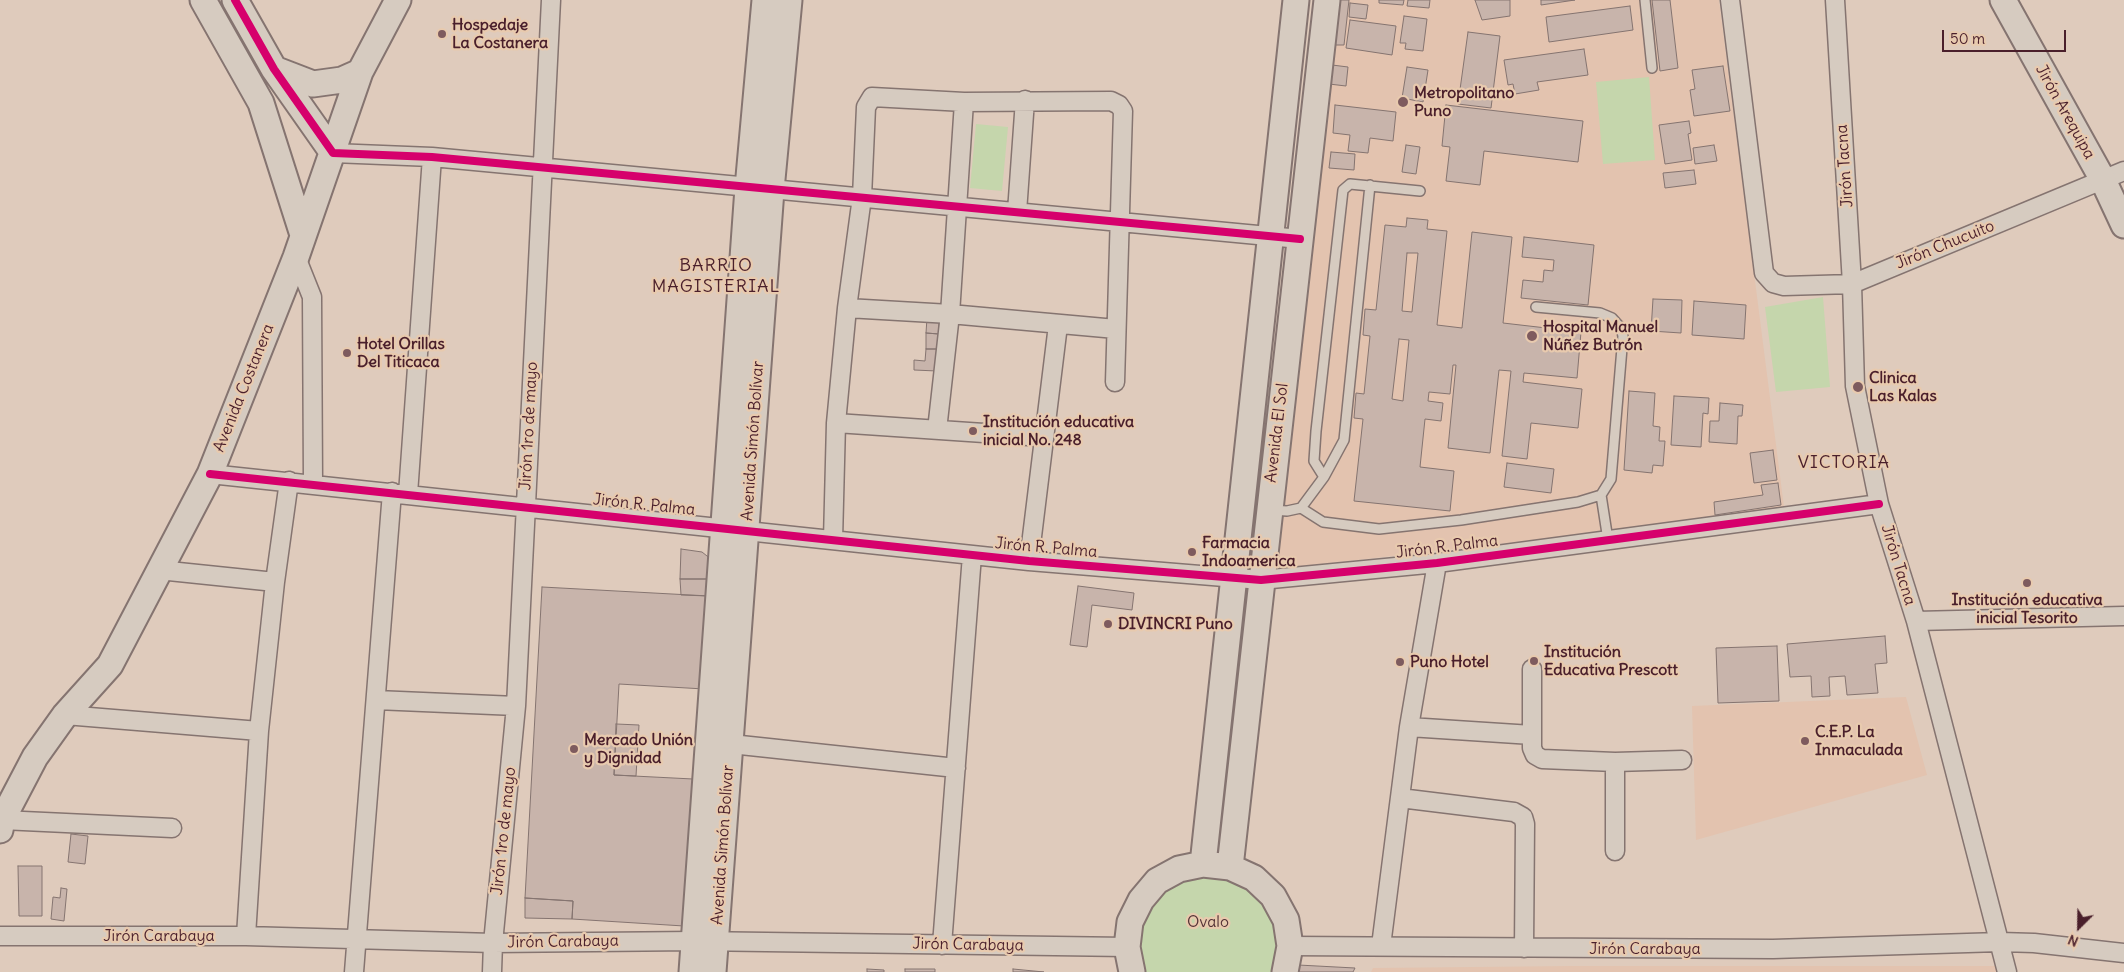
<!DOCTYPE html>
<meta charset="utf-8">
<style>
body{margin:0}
#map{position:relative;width:2124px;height:972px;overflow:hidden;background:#dfcbbc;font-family:Delius,sans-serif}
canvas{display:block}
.north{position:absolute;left:2054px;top:902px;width:50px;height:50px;-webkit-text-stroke:4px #e8caae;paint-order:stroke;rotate:203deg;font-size:14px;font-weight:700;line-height:20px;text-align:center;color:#4a1f2b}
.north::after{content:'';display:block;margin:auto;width:18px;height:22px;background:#4a1f2b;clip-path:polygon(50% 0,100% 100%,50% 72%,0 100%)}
.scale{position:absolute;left:1942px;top:30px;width:124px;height:22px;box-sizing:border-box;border:2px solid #4a1f2b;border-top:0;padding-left:6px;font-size:15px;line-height:18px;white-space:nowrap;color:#4a1f2b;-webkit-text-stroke:4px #e8caae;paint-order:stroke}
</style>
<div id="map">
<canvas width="2124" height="972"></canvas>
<div class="north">N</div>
<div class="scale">50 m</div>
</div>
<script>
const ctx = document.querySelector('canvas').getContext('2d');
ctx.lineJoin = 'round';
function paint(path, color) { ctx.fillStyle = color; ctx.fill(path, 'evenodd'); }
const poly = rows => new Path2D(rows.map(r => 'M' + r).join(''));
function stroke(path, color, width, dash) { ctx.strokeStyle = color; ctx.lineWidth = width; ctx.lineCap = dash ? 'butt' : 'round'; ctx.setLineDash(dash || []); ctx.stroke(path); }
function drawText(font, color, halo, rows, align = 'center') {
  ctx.font = font + ' Delius,sans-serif'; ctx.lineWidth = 4.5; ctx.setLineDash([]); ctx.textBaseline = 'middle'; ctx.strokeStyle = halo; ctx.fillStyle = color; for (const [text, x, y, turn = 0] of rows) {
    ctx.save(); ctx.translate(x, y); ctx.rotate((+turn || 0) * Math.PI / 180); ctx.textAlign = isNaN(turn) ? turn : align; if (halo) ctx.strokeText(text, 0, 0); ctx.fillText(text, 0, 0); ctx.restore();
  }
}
paint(poly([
 [1338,0,1719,0,1784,507,1578,535,1277,569],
 [1906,697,1927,775,1696,840,1692,706],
 [1573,966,1997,966,2003,972,1371,972,1373,968]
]), '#e3c3af');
paint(poly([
 [1649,77,1655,160,1603,164,1596,82],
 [976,124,1008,127,1002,191,970,188],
 [1823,297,1830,387,1776,392,1765,307],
 [1224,874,1254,888,1276,917,1280,949,1274,972,1140,972,1136,945,1146,907,1176,880]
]), '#c5d6ac');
const building = poly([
 [1339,0,1349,0,1344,45,1334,45,1339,0],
 [1379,0,1404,0,1403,5,1379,3,1379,0],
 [1408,0,1430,0,1429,8,1407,6,1408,0],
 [1475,0,1510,0,1510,16,1482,20,1475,0],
 [1541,0,1575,0,1541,5,1541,0],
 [1652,0,1670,0,1678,68,1660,71,1652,0],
 [1350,3,1368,5,1366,19,1349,17,1350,3],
 [1630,6,1633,30,1549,42,1546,17,1630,6],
 [1404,16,1427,19,1423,51,1405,49,1406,43,1400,43,1404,16],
 [1350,20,1396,26,1392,55,1346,48,1350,20],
 [1468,32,1500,36,1491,108,1458,104,1468,32],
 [1584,49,1588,75,1537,82,1539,90,1515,94,1513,84,1508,85,1504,60,1584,49],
 [1332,65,1348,67,1346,86,1329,84,1332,65],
 [1723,66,1730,111,1694,116,1690,90,1695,89,1692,70,1723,66],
 [1407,67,1428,70,1423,102,1402,98,1407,67],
 [1335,105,1396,112,1393,141,1370,138,1368,153,1348,151,1350,135,1333,133,1335,105],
 [1446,105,1583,121,1578,162,1484,151,1480,185,1446,181,1450,147,1442,146,1446,105],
 [1689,121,1691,133,1688,134,1692,160,1665,164,1659,125,1689,121],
 [1406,145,1420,147,1416,174,1402,172,1406,145],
 [1714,145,1717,161,1695,164,1693,148,1714,145],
 [1331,152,1355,154,1354,170,1329,168,1331,152],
 [1694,170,1696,184,1665,188,1663,173,1694,170],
 [1407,218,1428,220,1427,229,1447,231,1437,325,1462,328,1472,232,1512,237,1503,323,1581,332,1577,378,1524,373,1523,382,1582,389,1578,428,1531,423,1527,459,1502,456,1511,371,1499,370,1490,453,1448,448,1456,365,1453,365,1450,394,1429,392,1428,401,1443,403,1441,421,1425,419,1420,467,1454,471,1450,511,1354,501,1363,419,1354,418,1356,393,1364,394,1370,336,1363,335,1365,309,1376,310,1385,225,1406,227,1407,218],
 [1407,253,1418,253,1412,312,1402,311,1407,253],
 [1399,339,1409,340,1403,401,1392,399,1399,339],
 [1524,237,1594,245,1588,305,1521,298,1523,280,1543,282,1544,270,1553,271,1554,260,1522,257,1524,237],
 [1653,299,1682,300,1681,333,1651,331,1653,299],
 [1694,301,1746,305,1744,339,1692,335,1694,301],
 [927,318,939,319,939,334,926,333,927,318],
 [926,333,939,334,938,349,926,349,926,333],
 [926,349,938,349,937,371,914,370,914,360,925,361,926,349],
 [1629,391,1655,393,1653,426,1660,427,1659,441,1665,441,1663,466,1653,465,1652,473,1624,470,1629,391],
 [1674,396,1709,398,1708,414,1703,413,1701,447,1671,445,1674,396],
 [1720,403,1743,405,1742,416,1738,416,1737,444,1709,442,1710,421,1719,421,1720,403],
 [1773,450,1777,480,1754,483,1750,453,1773,450],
 [1507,463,1554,469,1551,493,1504,487,1507,463],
 [1778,483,1781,505,1715,515,1714,502,1763,495,1761,485,1778,483],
 [681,549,702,552,712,560,711,579,680,579,681,549],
 [680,579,711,579,709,596,681,595,680,579],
 [1078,586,1134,593,1132,610,1092,605,1087,647,1070,645,1078,586],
 [542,587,709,596,704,689,619,684,614,775,693,779,684,926,572,919,573,901,525,898,542,587],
 [1885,636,1887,663,1875,664,1878,693,1847,695,1845,676,1829,677,1830,696,1812,697,1811,676,1790,677,1787,644,1885,636],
 [1777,646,1779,701,1718,703,1716,648,1777,646],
 [616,724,639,725,636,776,614,775,616,724],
 [71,834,88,836,85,864,68,862,71,834],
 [18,866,42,866,42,916,19,916,18,866],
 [61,888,67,889,64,921,51,919,53,897,60,898,61,888],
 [525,898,573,901,572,919,525,918,525,898],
 [1298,965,1355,968,1353,972,1297,972,1298,965],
 [867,969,884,970,884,972,867,972,867,969],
 [905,969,935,969,935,972,905,972,905,969],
 [1013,969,1044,972,1013,972,1013,969]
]);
paint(building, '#c8b4ab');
stroke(building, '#857470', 1);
const lane = poly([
 [1645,0,1652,68],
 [1324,477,1314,461,1316,431,1343,190,1350,184,1420,191],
 [1601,495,1608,540],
 [1301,508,1323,522,1379,529,1461,520,1578,502,1601,495,1611,479,1623,336,1621,328,1612,318,1600,313,1536,307],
 [1271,510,1287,511,1301,508,1324,477,1344,440,1370,185]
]);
const street = poly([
 [1730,0,1764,273,1773,283,1784,286,1852,284,2124,171],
 [1835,0,1852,284,1855,386,1879,504,1916,621,2007,972],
 [333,153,432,157,1300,239],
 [1017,212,1025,100],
 [296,257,312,297,313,483],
 [847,308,950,314,1116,329],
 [836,423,1043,437],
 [937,430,950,314,964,102],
 [210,474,1029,561,1261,580,1437,563,1879,504],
 [408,494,432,157],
 [833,540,836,423,847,308,862,197,866,107,872,97,964,102,1111,101,1119,105,1123,111,1115,382],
 [1029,561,1058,325],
 [159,570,275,582],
 [1916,621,2124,616],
 [1532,669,1532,748,1535,755,1542,759,1615,762,1682,760],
 [376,700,516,706],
 [65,715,259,731],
 [1409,727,1532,735],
 [731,744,956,768],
 [1615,762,1615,851],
 [1400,798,1514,812,1523,817,1525,824,1524,948],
 [2,820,172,828],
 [0,936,246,936,493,943,694,941,1127,947],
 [246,936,259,731,275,582,289,481],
 [942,945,972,555],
 [1290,946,1773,949,2000,942,2034,943,2124,953],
 [1381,946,1409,727,1437,563],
 [354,972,392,492],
 [492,972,493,943,516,706,551,0]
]);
const secondary = poly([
 [203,0,261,103,303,235],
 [235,0,274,69,333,153],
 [2003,0,2103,180,2124,225],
 [274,69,313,84,342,80,360,72],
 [0,830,2,820,35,757,65,715,110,665,210,474,296,257,360,72,398,0],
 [1203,864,1296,0],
 [1230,867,1327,0],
 [692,972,748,188,765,0],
 [713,972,771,190,789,0],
 [1132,972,1127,947,1130,922,1141,900,1157,881,1179,869,1203,864,1230,867,1254,878,1273,896,1286,920,1290,946,1285,972]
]);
stroke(lane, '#857470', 12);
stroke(street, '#857470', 21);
stroke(secondary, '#857470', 29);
stroke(lane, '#d6cbc0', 9);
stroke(street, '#d6cbc0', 18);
stroke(secondary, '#d6cbc0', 25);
stroke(poly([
 [235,0,274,69,333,153,432,157,1300,239],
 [210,474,1029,561,1261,580,1437,563,1879,504]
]), '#d6006c', 8);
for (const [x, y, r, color] of [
 [442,34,5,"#7e5b5e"],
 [1403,102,6,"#7e5b5e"],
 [1532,336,6,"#7e5b5e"],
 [347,353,5,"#7e5b5e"],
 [1858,387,6,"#7e5b5e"],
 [973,431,5,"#7e5b5e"],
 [1192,552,5,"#7e5b5e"],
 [2027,583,5,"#7e5b5e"],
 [1108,624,5,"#7e5b5e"],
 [1534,661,5,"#7e5b5e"],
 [1400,662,5,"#7e5b5e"],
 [1805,741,5,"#7e5b5e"],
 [574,749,5,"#7e5b5e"]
]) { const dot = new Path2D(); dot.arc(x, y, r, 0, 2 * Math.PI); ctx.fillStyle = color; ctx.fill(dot); stroke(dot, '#e8caae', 2); }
drawText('bold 16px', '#4a1f2b', '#e8caae', [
 ["Hospedaje",452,25],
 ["La Costanera",452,43],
 ["Metropolitano",1414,93],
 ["Puno",1414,111],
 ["Hospital Manuel",1543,327],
 ["Núñez Butrón",1543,345],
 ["Hotel Orillas",357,344],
 ["Del Titicaca",357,362],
 ["Clinica",1869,378],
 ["Las Kalas",1869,396],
 ["Institución educativa",983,422],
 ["inicial No. 248",983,440],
 ["Farmacia",1202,543],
 ["Indoamerica",1202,561],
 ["Institución educativa",2027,600,"center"],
 ["inicial Tesorito",2027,618,"center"],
 ["DIVINCRI Puno",1118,624],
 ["Institución",1544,652],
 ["Educativa Prescott",1544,670],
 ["Puno Hotel",1410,662],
 ["C.E.P. La",1815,732],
 ["Inmaculada",1815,750],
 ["Mercado Unión",584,740],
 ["y Dignidad",584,758]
], 'left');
drawText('16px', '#4a1f2b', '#e8caae', [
 ["Jirón Arequipa",2065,112,61],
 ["Jirón Tacna",1845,166,-94],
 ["Jirón Chucuito",1945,245,-22],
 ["Avenida Costanera",244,388,-68],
 ["Jirón 1ro de mayo",529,426,-87],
 ["Avenida El Sol",1277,433,-83],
 ["Avenida Simón Bolívar",753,441,-86],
 ["Jirón R. Palma",644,505,6],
 ["Jirón R. Palma",1447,547,-7],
 ["Jirón R. Palma",1046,548,5],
 ["Jirón Tacna",1898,565,73],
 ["Jirón 1ro de mayo",504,831,-84],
 ["Avenida Simón Bolívar",723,845,-86],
 ["Jirón Carabaya",159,936],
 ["Jirón Carabaya",563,942,-1],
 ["Jirón Carabaya",968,945,1],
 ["Jirón Carabaya",1645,949]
]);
drawText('16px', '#543236', '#e8caae', [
 ["Ovalo",1208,922]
]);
ctx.letterSpacing = '1px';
drawText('18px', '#4a1f2b', '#e8caae', [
 ["BARRIO",716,266],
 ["MAGISTERIAL",716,287],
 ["VICTORIA",1844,463]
]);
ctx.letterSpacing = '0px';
</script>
